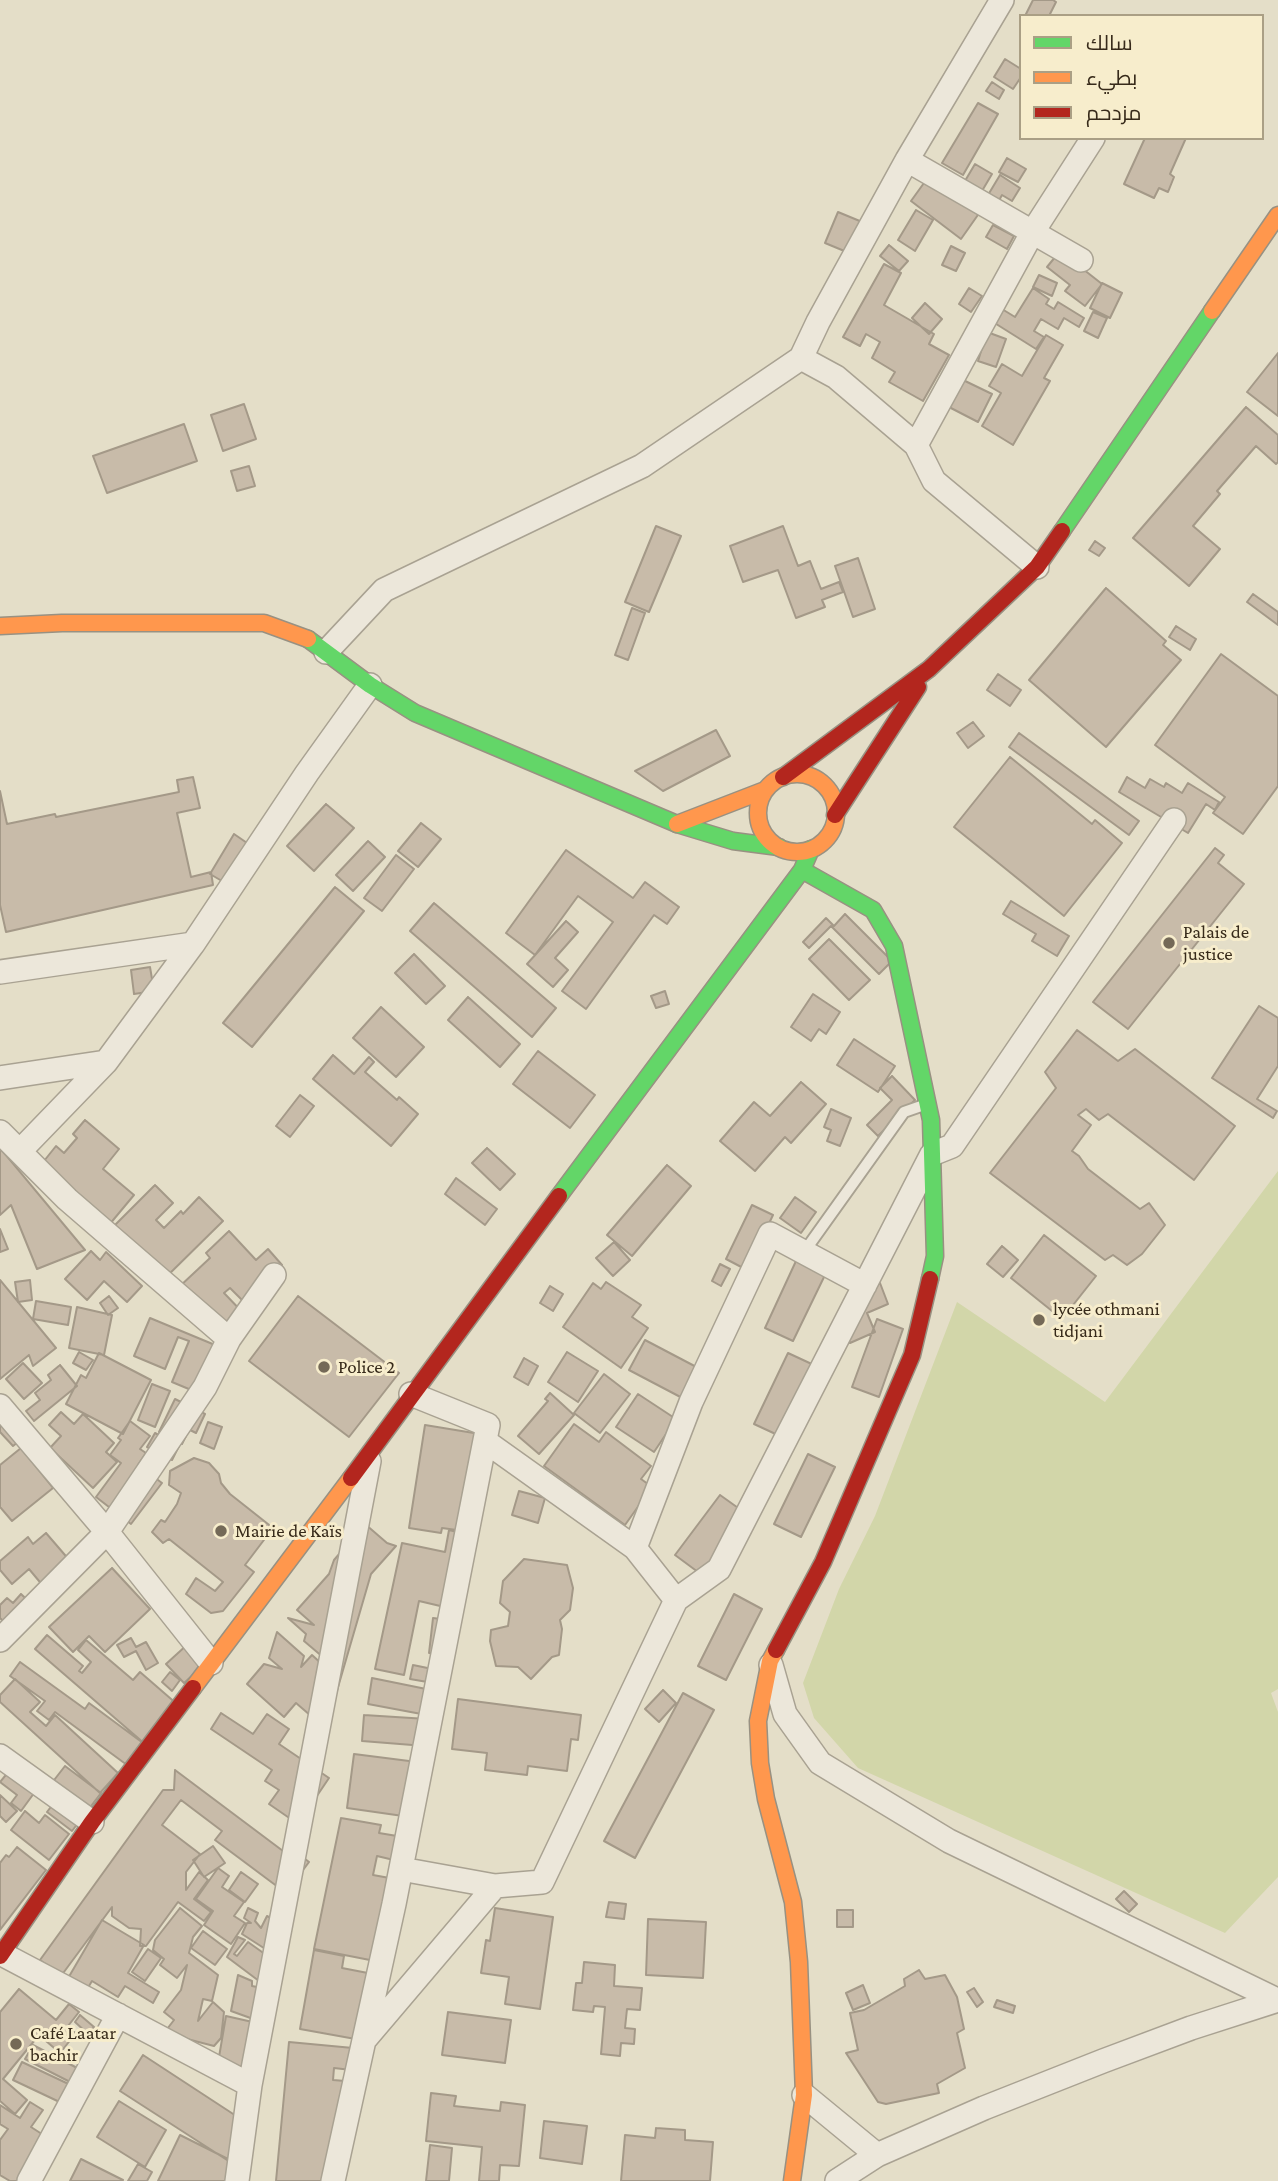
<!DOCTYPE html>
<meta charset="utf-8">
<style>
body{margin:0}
#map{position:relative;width:1278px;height:2181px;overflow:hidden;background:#e4dec8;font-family:"Crimson Pro",Cairo,serif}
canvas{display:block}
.legend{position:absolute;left:1019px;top:14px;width:245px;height:126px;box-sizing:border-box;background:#f7edcc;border:2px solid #aa9f85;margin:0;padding:9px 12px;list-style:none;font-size:21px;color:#372a1a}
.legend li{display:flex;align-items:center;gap:14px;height:35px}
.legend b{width:35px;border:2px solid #aa9f85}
</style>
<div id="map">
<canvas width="1278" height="2181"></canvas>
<ul class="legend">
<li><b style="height:9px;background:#63d668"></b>سالك</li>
<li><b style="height:9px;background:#ff974d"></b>بطيء</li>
<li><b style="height:9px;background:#b3261e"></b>مزدحم</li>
</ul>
</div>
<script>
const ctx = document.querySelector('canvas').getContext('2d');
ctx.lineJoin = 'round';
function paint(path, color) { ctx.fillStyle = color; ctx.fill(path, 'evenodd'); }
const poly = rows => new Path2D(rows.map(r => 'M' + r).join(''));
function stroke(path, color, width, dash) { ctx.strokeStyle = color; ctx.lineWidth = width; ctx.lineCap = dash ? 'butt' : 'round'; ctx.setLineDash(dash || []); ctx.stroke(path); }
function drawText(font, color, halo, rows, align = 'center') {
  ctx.font = font + ' "Crimson Pro",serif'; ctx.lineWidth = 6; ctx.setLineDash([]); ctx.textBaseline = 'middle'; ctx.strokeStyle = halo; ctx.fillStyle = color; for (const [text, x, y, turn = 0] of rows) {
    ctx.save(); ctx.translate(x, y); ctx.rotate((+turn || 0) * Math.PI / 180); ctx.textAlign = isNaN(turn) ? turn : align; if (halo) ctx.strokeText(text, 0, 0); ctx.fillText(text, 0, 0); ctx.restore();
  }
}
paint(poly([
 [1278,1171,1278,1689,1271,1693,1278,1712,1278,1877,1225,1933,858,1768,814,1718,803,1683,839,1589,875,1516,957,1302,1105,1402]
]), '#d2d6a9');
const building = poly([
 [1033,0,1053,0,1056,2,1049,16,1025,16,1033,0],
 [1005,59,1021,69,1021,77,1013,89,994,77,1005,59],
 [992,82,1004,90,999,99,986,91,992,82],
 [978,103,998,114,963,175,942,163,978,103],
 [1145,138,1186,138,1170,174,1174,177,1168,192,1159,188,1154,198,1124,184,1145,138],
 [1007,158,1026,169,1018,182,999,172,1007,158],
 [975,164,992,174,979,196,962,186,975,164],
 [1000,175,1020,188,1012,201,1002,195,996,206,985,200,1000,175],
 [929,176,980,212,961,239,911,201,929,176],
 [916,210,933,220,915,251,898,240,916,210],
 [838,212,867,224,854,255,825,243,838,212],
 [993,225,1014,236,1007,249,986,237,993,225],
 [889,245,908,261,899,271,880,256,889,245],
 [951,246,965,253,956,271,942,265,951,246],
 [1060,251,1102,284,1085,306,1065,291,1070,285,1047,267,1060,251],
 [884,264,901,273,884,305,934,334,929,344,949,355,923,401,889,382,895,372,872,358,880,342,866,334,860,346,843,337,884,264],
 [1039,275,1057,283,1052,296,1033,287,1039,275],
 [1102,283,1122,293,1110,318,1090,308,1102,283],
 [969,288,982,296,971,312,959,304,969,288],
 [1033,288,1049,299,1046,304,1054,309,1058,302,1084,318,1079,327,1064,318,1058,329,1041,319,1034,331,1044,337,1036,349,993,322,1002,309,1015,317,1033,288],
 [925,303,942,319,929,334,912,318,925,303],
 [1093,312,1107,318,1098,338,1084,331,1093,312],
 [987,332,1006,339,996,367,978,361,987,332],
 [1046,335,1063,345,1044,378,1050,381,1013,445,982,426,1001,393,989,386,1002,364,1022,376,1046,335],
 [1278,353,1278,416,1247,392,1278,353],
 [961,379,992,394,978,422,947,406,961,379],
 [244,404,256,439,223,451,211,415,244,404],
 [1246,407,1278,435,1278,462,1276,464,1256,446,1217,491,1220,494,1193,526,1220,549,1189,586,1133,538,1246,407],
 [184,424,197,461,107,493,93,456,184,424],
 [249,466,255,486,237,491,231,471,249,466],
 [656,526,681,536,649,612,625,602,656,526],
 [783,526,798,566,810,561,821,589,839,582,843,592,822,600,825,607,796,618,778,570,743,582,730,546,783,526],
 [1095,541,1105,548,1099,556,1089,550,1095,541],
 [858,558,875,609,853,617,835,566,858,558],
 [1106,588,1166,641,1163,645,1181,660,1106,747,1029,680,1106,588],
 [1253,594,1278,612,1278,625,1247,602,1253,594],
 [632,608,645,613,628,660,615,655,632,608],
 [1176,626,1196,639,1190,650,1169,637,1176,626],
 [1221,654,1278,696,1278,786,1243,834,1213,813,1225,797,1155,745,1221,654],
 [998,674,1021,690,1010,706,987,690,998,674],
 [973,722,984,736,968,748,957,733,973,722],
 [716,730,730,756,663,791,635,771,716,730],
 [1019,733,1139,821,1129,835,1009,747,1019,733],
 [1010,757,1092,824,1095,820,1122,843,1064,916,954,827,1010,757],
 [193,777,200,808,177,813,191,877,211,872,213,885,6,932,0,905,0,791,7,824,55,814,56,817,179,792,177,780,193,777],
 [1127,777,1145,788,1150,779,1164,787,1166,783,1182,793,1188,783,1219,802,1215,810,1206,804,1188,833,1119,792,1127,777],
 [326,804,354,828,314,871,287,846,326,804],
 [421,823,441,839,418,867,398,851,421,823],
 [234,834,250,845,227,884,210,874,234,834],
 [368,841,385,857,353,891,336,875,368,841],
 [1215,848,1224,855,1218,863,1244,884,1128,1029,1093,1002,1215,848],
 [566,850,633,898,645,882,679,907,667,924,654,915,586,1009,562,991,613,922,578,896,535,955,506,933,566,850],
 [396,855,414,869,382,911,364,898,396,855],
 [335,887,364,911,252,1047,223,1023,335,887],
 [1011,901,1069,936,1057,956,1032,941,1036,934,1003,914,1011,901],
 [434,903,556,1008,532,1037,410,931,434,903],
 [845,914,892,961,879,974,831,926,809,948,803,942,826,918,834,926,845,914],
 [566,921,578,932,555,958,568,970,553,987,527,964,566,921],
 [829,939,870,980,849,1000,809,959,829,939],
 [414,954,445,986,426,1004,395,973,414,954],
 [150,967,154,991,134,994,131,970,150,967],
 [665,991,669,1004,656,1008,651,996,665,991],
 [813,994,840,1012,826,1034,819,1029,811,1041,791,1027,813,994],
 [468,997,520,1044,500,1067,448,1020,468,997],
 [1259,1006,1278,1018,1278,1066,1257,1099,1277,1111,1273,1118,1212,1078,1259,1006],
 [381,1007,424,1047,396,1077,353,1038,381,1007],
 [1077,1030,1118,1061,1135,1049,1235,1126,1194,1180,1108,1114,1099,1120,1086,1109,1078,1115,1091,1125,1072,1151,1079,1156,1088,1169,1140,1209,1149,1203,1165,1225,1142,1254,1127,1265,1113,1255,1105,1260,990,1173,1056,1088,1045,1072,1077,1030],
 [854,1039,895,1066,878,1092,837,1065,854,1039],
 [538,1051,595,1095,570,1128,513,1084,538,1051],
 [333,1055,354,1074,369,1057,374,1062,365,1072,397,1100,399,1097,418,1114,391,1146,313,1079,333,1055],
 [892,1076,915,1100,878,1136,867,1125,892,1100,880,1088,892,1076],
 [801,1082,826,1104,791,1143,785,1137,755,1171,720,1141,754,1102,770,1116,801,1082],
 [300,1095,314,1106,290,1137,276,1126,300,1095],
 [831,1109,851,1118,840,1146,827,1141,831,1130,824,1127,831,1109],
 [85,1120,119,1149,103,1169,134,1195,109,1225,40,1166,56,1146,64,1153,77,1138,73,1134,85,1120],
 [0,1148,85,1250,37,1269,11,1205,0,1215,0,1148],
 [487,1148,515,1174,500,1190,472,1163,487,1148],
 [667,1165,691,1186,632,1256,607,1235,667,1165],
 [456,1178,497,1209,485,1225,445,1194,456,1178],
 [155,1185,173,1203,156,1220,164,1228,181,1211,183,1214,199,1197,223,1221,159,1284,108,1232,155,1185],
 [795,1197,816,1212,801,1233,780,1218,795,1197],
 [752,1205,773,1215,747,1270,726,1259,752,1205],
 [0,1229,8,1249,0,1252,0,1229],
 [229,1231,256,1260,268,1249,282,1265,244,1302,230,1288,224,1293,247,1317,227,1337,179,1287,210,1258,206,1253,229,1231],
 [1044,1235,1096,1276,1062,1319,1011,1278,1044,1235],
 [614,1242,630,1260,613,1276,596,1258,614,1242],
 [1002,1246,1018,1260,1003,1277,987,1264,1002,1246],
 [91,1251,100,1260,106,1252,142,1286,127,1302,104,1281,87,1300,65,1279,91,1251],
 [796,1261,825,1275,793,1341,765,1328,796,1261],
 [720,1264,730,1269,721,1286,712,1281,720,1264],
 [0,1280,56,1348,33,1366,29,1355,0,1379,0,1280],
 [30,1280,32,1300,18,1302,15,1282,30,1280],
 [606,1282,641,1305,632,1317,648,1328,621,1368,563,1327,593,1283,601,1289,606,1282],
 [880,1283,888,1304,867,1313,875,1332,850,1343,838,1314,861,1305,870,1287,880,1283],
 [550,1286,563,1294,553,1311,540,1303,550,1286],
 [109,1296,118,1308,108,1315,100,1303,109,1296],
 [298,1296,399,1373,349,1437,249,1361,298,1296],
 [36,1301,71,1307,68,1325,33,1319,36,1301],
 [77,1307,112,1315,104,1355,69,1348,77,1307],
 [150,1318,227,1350,208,1397,172,1382,189,1341,178,1337,165,1369,134,1356,150,1318],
 [877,1319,903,1329,879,1397,852,1387,877,1319],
 [645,1340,704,1371,688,1401,629,1370,645,1340],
 [79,1352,93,1360,86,1370,73,1363,79,1352],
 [567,1352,598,1371,578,1402,548,1382,567,1352],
 [99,1353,151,1380,123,1434,66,1404,81,1375,86,1378,99,1353],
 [788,1353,816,1366,782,1437,754,1424,788,1353],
 [524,1358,538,1366,528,1385,514,1377,524,1358],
 [23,1363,42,1383,24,1399,6,1379,23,1363],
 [60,1365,77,1386,34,1421,26,1411,40,1400,35,1393,51,1380,48,1375,60,1365],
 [604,1374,630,1394,600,1433,574,1413,604,1374],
 [152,1384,170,1391,155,1427,138,1420,152,1384],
 [550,1393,574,1415,539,1454,518,1436,548,1401,545,1399,550,1393],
 [638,1394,676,1419,654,1452,616,1427,638,1394],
 [0,1395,23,1438,13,1446,0,1432,0,1395],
 [175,1399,205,1414,196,1433,178,1424,175,1430,186,1436,182,1444,159,1432,175,1399],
 [61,1412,74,1424,83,1414,114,1443,106,1452,117,1462,93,1488,50,1448,61,1436,49,1425,61,1412],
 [130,1421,150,1436,140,1449,146,1453,138,1465,162,1483,131,1524,96,1497,121,1463,110,1455,121,1440,118,1438,130,1421],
 [208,1422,222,1427,214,1449,200,1443,208,1422],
 [574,1424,599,1442,606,1432,651,1466,641,1479,652,1487,625,1525,544,1466,574,1424],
 [425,1425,486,1435,471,1532,442,1528,441,1533,409,1528,425,1425],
 [155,1433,179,1446,172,1460,147,1447,155,1433],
 [21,1448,53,1488,12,1521,0,1507,0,1465,21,1448],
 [808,1454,835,1467,801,1537,774,1524,808,1454],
 [194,1458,209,1463,219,1474,221,1483,230,1494,273,1528,245,1565,254,1572,223,1611,211,1613,186,1594,196,1578,215,1591,223,1582,169,1539,163,1543,152,1532,161,1520,165,1522,177,1504,181,1493,169,1485,170,1471,194,1458],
 [519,1491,545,1498,538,1523,512,1515,519,1491],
 [720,1495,748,1515,702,1575,675,1555,720,1495],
 [365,1524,387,1543,396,1546,371,1574,327,1725,318,1722,296,1703,284,1717,247,1684,264,1664,282,1669,269,1658,277,1632,304,1656,301,1667,312,1655,324,1666,337,1669,304,1641,306,1634,288,1618,314,1625,297,1610,329,1574,334,1560,365,1524],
 [449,1530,469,1535,453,1609,419,1601,404,1675,375,1669,402,1543,445,1552,449,1530],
 [46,1533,77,1569,49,1593,29,1569,12,1584,0,1570,0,1561,28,1537,33,1544,46,1533],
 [524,1559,567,1565,573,1588,570,1610,560,1620,562,1629,559,1655,552,1657,531,1679,518,1667,496,1666,490,1641,491,1630,508,1626,510,1612,500,1603,503,1581,524,1559],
 [112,1568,150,1609,105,1652,89,1636,73,1652,49,1627,112,1568],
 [21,1594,41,1613,18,1636,0,1618,0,1605,7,1598,13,1603,21,1594],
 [734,1594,762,1609,726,1680,698,1666,734,1594],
 [433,1618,448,1620,443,1655,429,1653,433,1618],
 [47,1635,83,1666,79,1671,82,1673,91,1662,78,1650,86,1640,133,1680,140,1672,178,1705,145,1744,35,1649,47,1635],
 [131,1638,136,1647,146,1642,158,1663,146,1670,136,1651,124,1657,117,1645,131,1638],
 [189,1643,207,1662,184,1683,166,1664,189,1643],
 [20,1662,85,1709,89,1703,143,1743,127,1765,55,1712,49,1720,37,1711,45,1701,10,1676,20,1662],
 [413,1665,442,1671,439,1684,410,1679,413,1665],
 [170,1672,180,1680,172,1691,162,1682,170,1672],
 [372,1678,436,1691,432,1716,368,1704,372,1678],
 [15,1679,40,1702,30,1712,46,1726,55,1715,118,1773,100,1793,0,1702,0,1695,15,1679],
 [663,1690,676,1703,659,1722,645,1709,663,1690],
 [683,1693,714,1710,635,1858,604,1841,683,1693],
 [458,1699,581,1715,578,1740,571,1739,567,1771,528,1766,527,1775,485,1770,487,1753,452,1749,458,1699],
 [221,1713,253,1734,267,1714,289,1729,279,1744,329,1778,298,1824,269,1804,279,1790,265,1781,272,1770,211,1729,221,1713],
 [364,1715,427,1719,425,1746,362,1741,364,1715],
 [354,1754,417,1762,410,1817,347,1808,354,1754],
 [14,1765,40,1785,21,1811,11,1803,17,1795,0,1782,14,1765],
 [65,1766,101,1793,72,1831,47,1812,62,1792,51,1784,65,1766],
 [175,1770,291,1857,300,1855,309,1862,286,1893,215,1840,222,1831,181,1800,162,1825,200,1854,186,1872,186,1890,199,1872,208,1880,194,1899,211,1912,204,1921,178,1902,146,1946,140,1946,141,1929,129,1928,112,1916,112,1907,61,1976,40,1960,163,1790,174,1790,175,1770],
 [0,1795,17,1811,6,1822,0,1816,0,1795],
 [25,1811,39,1823,45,1815,69,1834,49,1860,11,1830,25,1811],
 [341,1818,381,1825,379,1833,403,1837,398,1861,377,1856,373,1875,395,1879,380,1962,314,1949,341,1818],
 [213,1846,225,1863,204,1877,193,1860,213,1846],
 [17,1847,46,1870,0,1930,0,1863,6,1855,9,1857,17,1847],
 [218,1868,229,1876,222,1887,244,1902,234,1916,245,1923,231,1944,204,1925,213,1911,196,1899,218,1868],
 [241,1872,258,1884,245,1902,229,1890,241,1872],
 [1124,1891,1137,1904,1129,1912,1116,1899,1124,1891],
 [609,1902,626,1904,624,1919,606,1917,609,1902],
 [180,1908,202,1926,193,1937,189,1953,218,1975,212,2001,203,1999,198,2021,213,2002,224,2012,221,2038,214,2046,164,2033,174,2020,164,2012,181,1990,187,1965,177,1978,160,1965,164,1959,153,1950,155,1940,180,1908],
 [248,1908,258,1913,255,1921,261,1928,267,1916,278,1922,270,1952,242,1934,247,1923,251,1923,244,1918,248,1908],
 [495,1908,553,1917,540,2009,505,2004,509,1977,481,1973,486,1940,490,1941,495,1908],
 [837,1910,853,1910,853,1927,837,1927,837,1910],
 [648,1919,706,1922,703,1978,646,1975,648,1919],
 [102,1920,144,1945,128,1973,159,1992,153,2003,125,1986,118,1997,92,1981,86,1991,67,1980,102,1920],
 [203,1931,227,1949,215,1965,191,1948,203,1931],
 [238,1937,245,1940,234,1954,237,1956,248,1942,269,1957,263,1984,227,1957,238,1937],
 [148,1949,161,1958,145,1981,132,1972,148,1949],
 [314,1950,344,1956,342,1968,373,1974,361,2040,300,2029,314,1950],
 [584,1962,615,1965,614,1986,642,1988,640,2010,627,2009,625,2028,635,2029,634,2044,621,2043,620,2056,601,2054,605,2007,594,2006,593,2012,573,2010,576,1983,582,1983,584,1962],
 [919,1970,925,1979,945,1975,957,1997,964,2029,957,2033,965,2068,937,2084,939,2093,886,2104,878,2102,846,2053,858,2050,850,2013,864,2010,905,1986,904,1979,919,1970],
 [238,1975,252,1981,252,1986,262,1988,256,2020,231,2011,238,1975],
 [863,1985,870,2003,853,2010,846,1993,863,1985],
 [974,1988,983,2002,977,2007,967,1992,974,1988],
 [19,1989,56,2020,69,2004,79,2012,68,2026,76,2033,60,2053,39,2035,3,2079,27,2100,15,2114,0,2101,0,2012,19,1989],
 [997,2000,1015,2006,1013,2013,994,2007,997,2000],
 [448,2012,511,2020,505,2063,442,2055,448,2012],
 [80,2015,94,2027,88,2034,75,2022,80,2015],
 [226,2016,257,2023,247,2072,219,2057,226,2016],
 [289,2042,353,2048,351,2070,334,2068,333,2080,345,2081,339,2181,276,2181,289,2042],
 [33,2045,83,2071,76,2085,25,2059,33,2045],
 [143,2055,250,2125,227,2160,120,2091,143,2055],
 [22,2062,77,2088,68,2106,13,2080,22,2062],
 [431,2093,456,2096,454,2106,500,2111,501,2102,525,2105,519,2166,500,2165,499,2181,479,2181,482,2147,426,2141,431,2093],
 [119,2101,166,2130,145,2167,97,2137,119,2101],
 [30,2102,43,2110,31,2127,48,2138,21,2181,10,2181,0,2175,0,2140,8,2129,0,2124,0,2105,20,2118,30,2102],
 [544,2121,587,2126,582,2164,540,2158,544,2121],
 [656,2128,685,2130,685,2140,713,2142,710,2181,621,2181,625,2135,655,2138,656,2128],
 [180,2135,244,2167,237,2181,158,2181,180,2135],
 [430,2145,452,2148,449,2181,426,2181,430,2145],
 [81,2159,123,2180,122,2181,70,2181,81,2159],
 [138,2164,152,2172,147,2181,128,2181,138,2164]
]);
paint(building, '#c8bba9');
stroke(building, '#a49988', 2);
const lane = poly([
 [804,1252,904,1112,924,1105]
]);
const street = poly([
 [907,160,1081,260],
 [801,358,818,322,907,160,1002,0],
 [1037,567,934,481,916,445,1032,233,1093,138],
 [326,652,384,590,642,466,801,358,836,377,916,445],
 [0,972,193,944,307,773,370,685],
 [0,1078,106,1062],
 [0,1132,67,1199,229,1339],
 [20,1151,106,1062,193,944],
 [0,1406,107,1532,211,1663],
 [635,1548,691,1402,770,1234,865,1285],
 [676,1600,719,1569,932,1154,952,1146,1174,820],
 [0,1640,107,1532,205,1387,229,1339,274,1275],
 [771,1665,785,1714,820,1763,949,1841,1277,2000],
 [0,1756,92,1822],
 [401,1869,495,1886],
 [0,1953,250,2085],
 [366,2038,495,1886,542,1882,676,1600,635,1548,485,1441],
 [804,2095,877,2155,837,2181],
 [877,2155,984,2108,1103,2061,1191,2028,1278,2000],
 [29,2181,118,2015],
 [237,2181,250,2085,369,1461],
 [333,2181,394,1904,488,1425,411,1394]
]);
const fast = poly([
 [1062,531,1212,311],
 [308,639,370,685,415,713,677,824,733,841,779,847],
 [802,870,873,910,894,946,931,1120,935,1256,930,1279],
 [559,1196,802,870,811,849]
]);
const slow = poly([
 [1212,311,1278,215],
 [0,626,62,623,264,623,308,639],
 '758 813a39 39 0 1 1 78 0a39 39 0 1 1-78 0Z',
 [677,824,765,790],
 [776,1650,770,1661,758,1721,760,1763,766,1799,793,1902,799,1962,804,2095,792,2181],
 [193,1688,351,1478]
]);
const jam = poly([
 [783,777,929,669,1037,567,1062,531],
 [835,815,918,687],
 [351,1478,559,1196],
 [776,1650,823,1562,912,1355,930,1279],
 [0,1956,92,1822,193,1688]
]);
stroke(lane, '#a9a292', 14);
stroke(street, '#a9a292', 26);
stroke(fast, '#989182', 19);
stroke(slow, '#989182', 19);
stroke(jam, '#989182', 19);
stroke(lane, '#ece7da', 10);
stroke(street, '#ece7da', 23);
stroke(fast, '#63d668', 16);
stroke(slow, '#ff974d', 16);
stroke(jam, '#b3261e', 16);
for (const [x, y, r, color] of [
 [1169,943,7,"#746957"],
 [1039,1320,7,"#746957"],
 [324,1367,7,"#746957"],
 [221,1531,7,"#746957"],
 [16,2044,7,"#746957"]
]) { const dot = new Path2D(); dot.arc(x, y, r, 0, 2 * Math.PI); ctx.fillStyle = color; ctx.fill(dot); stroke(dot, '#f7edcc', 2.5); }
drawText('19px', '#372a1a', '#f7edcc', [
 ["Palais de",1183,932],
 ["justice",1183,954],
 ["lycée othmani",1053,1309],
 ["tidjani",1053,1331],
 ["Police 2",338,1367],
 ["Mairie de Kaïs",235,1531],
 ["Café Laatar",30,2033],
 ["bachir",30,2055]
], 'left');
</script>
